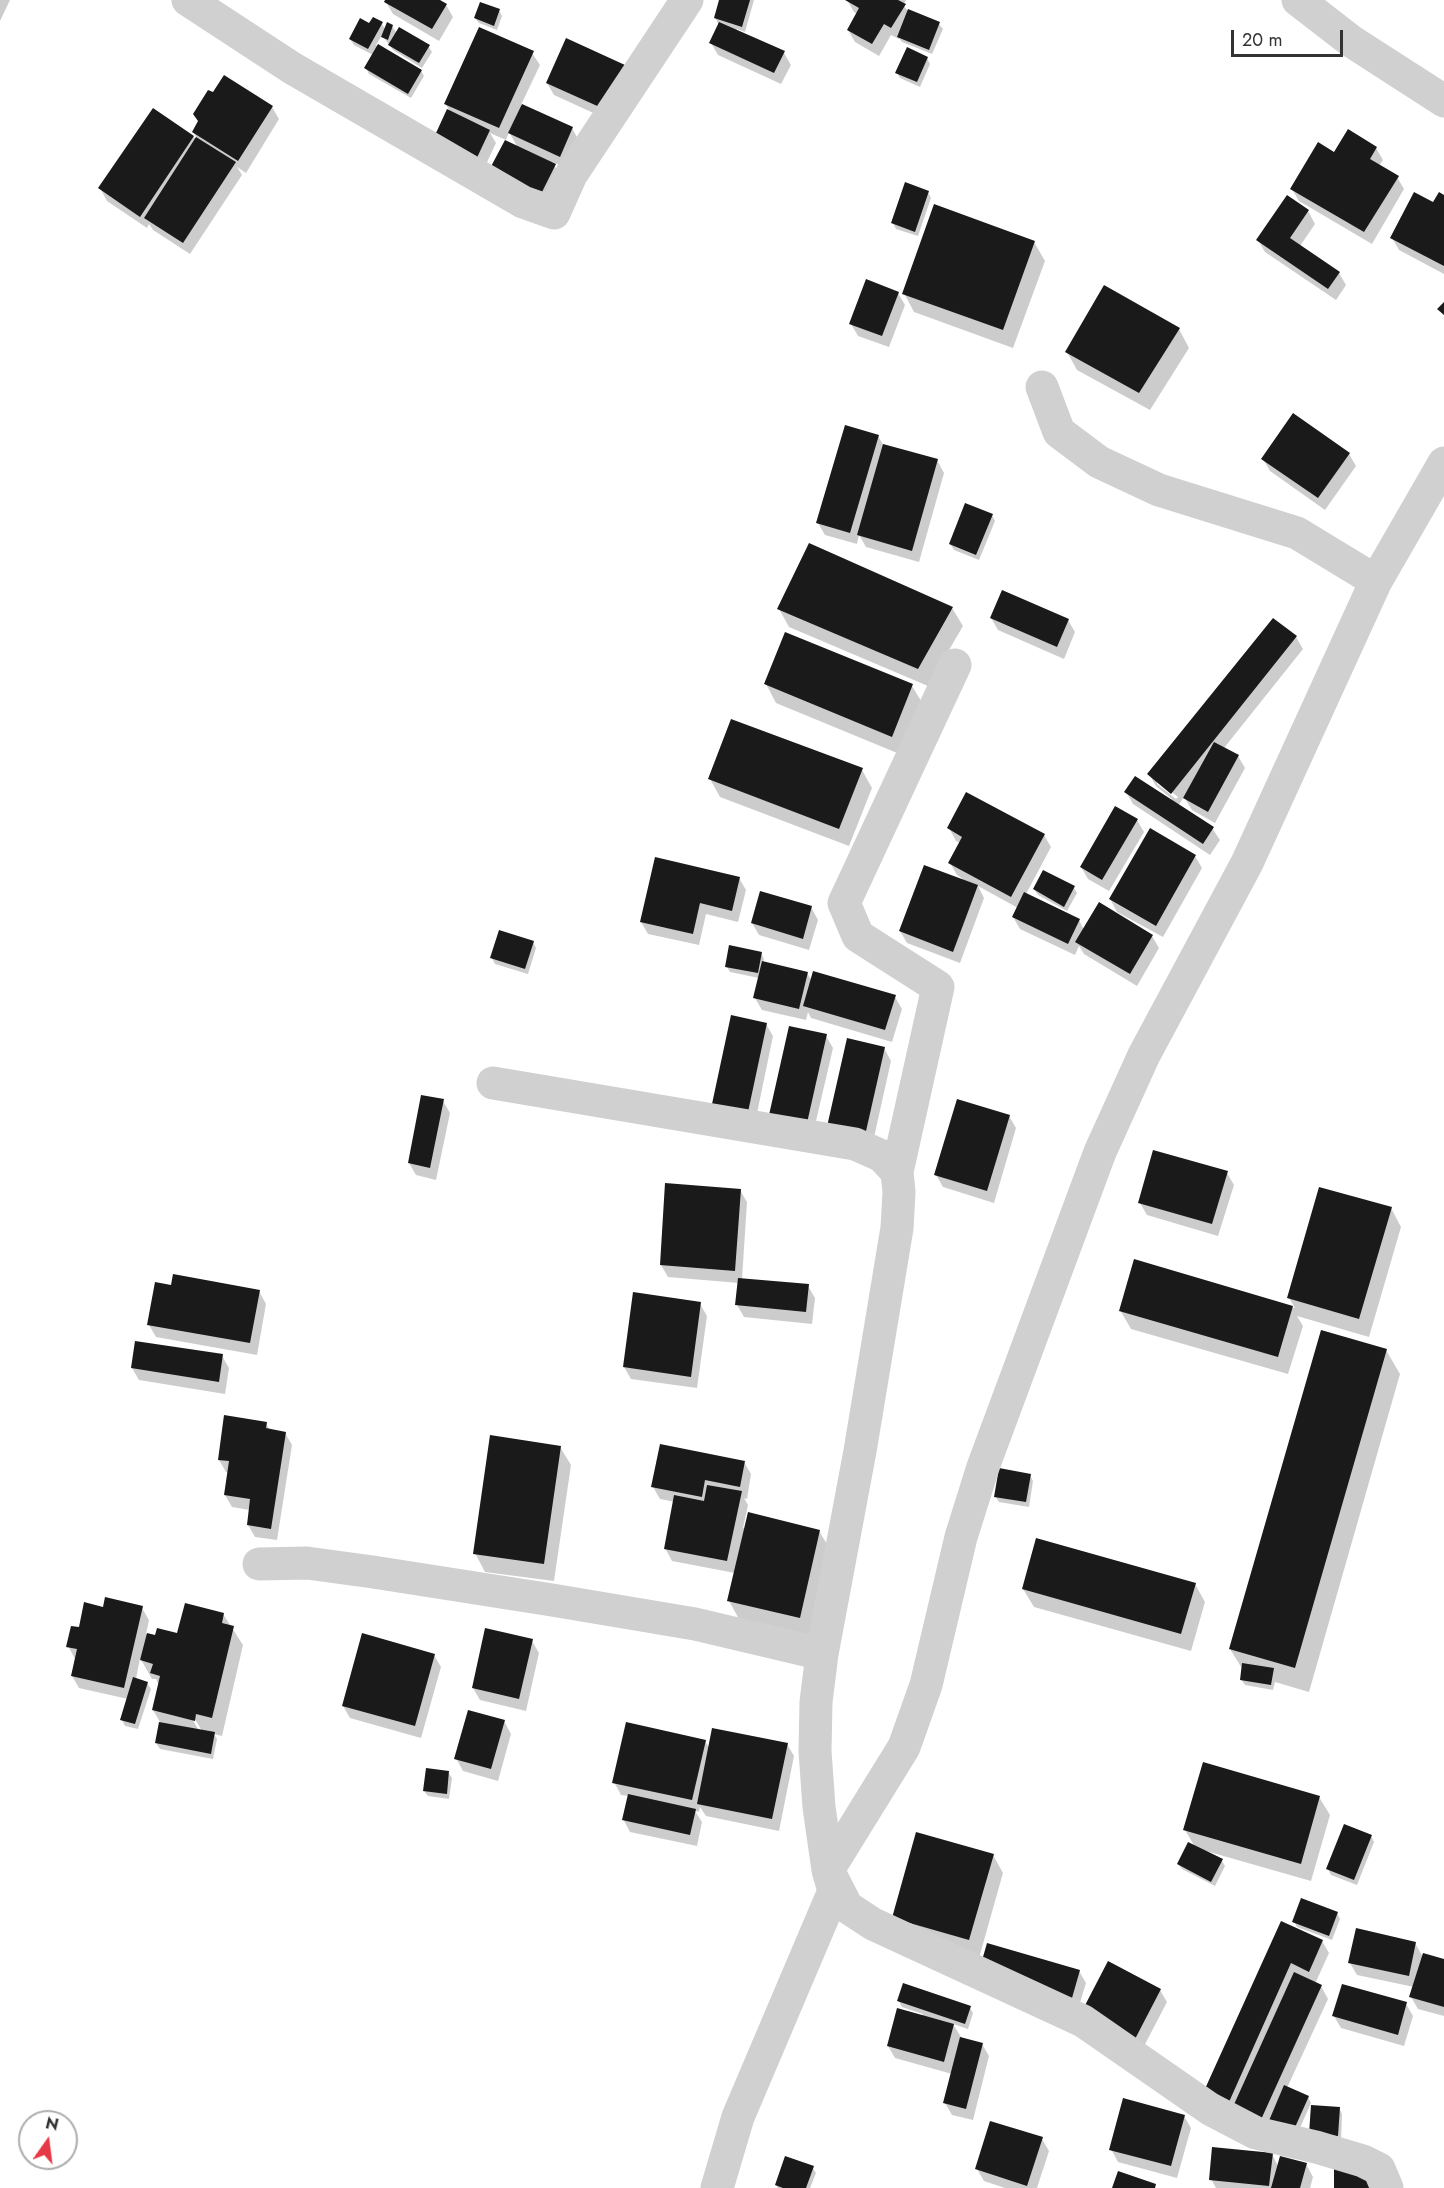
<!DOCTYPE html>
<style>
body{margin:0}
#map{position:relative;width:1444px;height:2188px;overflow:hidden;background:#fff;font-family:Jost,sans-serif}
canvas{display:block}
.north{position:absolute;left:18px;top:2110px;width:60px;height:60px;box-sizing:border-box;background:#fff;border:2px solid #adadad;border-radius:50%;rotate:14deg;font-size:16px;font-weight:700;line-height:24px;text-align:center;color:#333}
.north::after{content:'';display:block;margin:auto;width:21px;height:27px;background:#e63946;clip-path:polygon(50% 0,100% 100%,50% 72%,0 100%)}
.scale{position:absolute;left:1231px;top:30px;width:112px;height:27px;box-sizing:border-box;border:3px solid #333;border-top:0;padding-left:8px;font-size:18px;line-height:21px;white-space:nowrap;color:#333;-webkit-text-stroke:4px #fff;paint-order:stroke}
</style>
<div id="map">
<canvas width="1444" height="2188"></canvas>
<div class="north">N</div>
<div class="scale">20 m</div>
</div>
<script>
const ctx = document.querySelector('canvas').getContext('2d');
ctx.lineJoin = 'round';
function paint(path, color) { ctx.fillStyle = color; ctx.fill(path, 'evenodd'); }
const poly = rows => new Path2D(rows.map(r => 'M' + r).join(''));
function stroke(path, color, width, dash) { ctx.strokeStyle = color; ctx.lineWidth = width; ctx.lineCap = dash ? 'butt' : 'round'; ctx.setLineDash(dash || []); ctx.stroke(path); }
paint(poly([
 [0,0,10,0,0,21],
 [387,0,437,0,446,5,453,17,439,41,393,14,386,2],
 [721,0,754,0,745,32,737,29,736,31,784,53,791,65,781,84,718,55,711,43,719,25,715,18],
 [847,0,906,0,903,5,908,11,939,24,943,29,932,54,902,42,899,38,899,39,891,35,879,56,855,42,848,30,857,14,854,12],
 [499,10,502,16,497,30,479,23,475,18],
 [381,23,386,30,392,26,397,34,428,46,432,52,422,68,393,50,382,35,376,45,421,71,424,76,411,98,369,74,366,68,373,55,354,45,350,39,370,25],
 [567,40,611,121,554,95,547,83],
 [532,53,540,65,521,105,572,128,579,141,567,168,552,162,562,178,545,211,518,148,509,132,506,140,490,133,496,143,481,175,446,104],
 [927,58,930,64,920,87,900,78,897,73],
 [224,77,272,107,279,119,246,173,237,167,242,175,190,254,153,230,149,224,147,228,107,201,100,188,153,110,198,140,193,132],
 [1376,148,1383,160,1379,166,1397,177,1404,189,1372,244,1299,201,1292,189,1335,154],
 [928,192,931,198,918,236,896,229,893,223],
 [1287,197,1308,211,1315,224,1300,246,1339,273,1346,285,1336,300,1265,252,1258,240],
 [1444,197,1444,274,1399,250,1392,238],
 [1034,242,1045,261,1013,348,914,312,904,293],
 [898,293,905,305,889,347,858,336,851,324],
 [1179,329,1189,348,1150,410,1077,370,1067,352],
 [878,436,884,446,937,460,944,473,919,562,866,547,859,535,857,544,825,535,818,523],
 [1349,454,1356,466,1325,510,1270,471,1263,459],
 [992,515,995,521,979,560,954,550,950,544],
 [952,608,963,626,928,686,789,627,779,609],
 [991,618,1068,620,1075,632,1064,659,998,630],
 [1273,620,1296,637,1303,649,1224,748,1238,756,1245,768,1215,823,1192,810,1184,797,1178,806,1212,828,1220,840,1210,855,1133,804,1126,792,1170,801,1172,799,1156,786,1149,774],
 [1157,780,1178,797,1176,799,1157,784],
 [766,684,912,686,923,704,902,755,776,703],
 [862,770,872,788,849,846,720,797,710,779],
 [1137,820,1144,832,1109,891,1088,879,1081,867],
 [949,828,1044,835,1051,847,1026,894,1079,920,1084,930,1152,936,1159,948,1137,986,1084,954,1079,946,1075,955,1020,929,1013,917,1018,908,978,886,984,898,960,963,907,943,900,931,963,879,957,875,950,863,960,843,956,841],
 [1195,856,1202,868,1163,937,1117,912,1110,899],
 [739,878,746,890,738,922,706,914,699,945,648,934,641,922],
 [1074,888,1077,893,1067,911,1038,895,1034,889],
 [811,907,818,920,809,950,759,935,752,923],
 [533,942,536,948,528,974,495,964,492,958],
 [761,953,764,959,763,963,807,973,812,981,895,997,902,1009,892,1042,811,1018,808,1012,806,1020,762,1010,755,998,759,978,730,972,727,967],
 [766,1024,773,1036,755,1123,721,1116],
 [826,1036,833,1048,813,1134,778,1127],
 [884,1048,891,1061,871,1151,827,1130],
 [443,1101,450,1113,436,1180,416,1175,409,1163],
 [1009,1116,1016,1128,994,1203,943,1187,936,1175],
 [1227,1173,1234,1185,1218,1236,1147,1215,1140,1203],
 [740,1190,747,1202,742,1279,808,1286,815,1298,812,1324,744,1317,737,1305,739,1283,668,1277,661,1265],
 [1391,1208,1401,1227,1369,1337,1297,1316,1303,1326,1288,1374,1131,1329,1120,1310,1135,1261,1295,1308,1289,1298],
 [172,1287,259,1291,266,1304,257,1355,156,1337,149,1325],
 [700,1304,707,1316,697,1388,631,1379,624,1367],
 [1386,1350,1400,1374,1309,1692,1275,1682,1273,1690,1245,1685,1241,1679,1243,1670,1230,1649],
 [222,1356,229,1368,225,1394,139,1380,132,1368],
 [266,1423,270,1431,285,1433,292,1445,277,1540,255,1537,248,1525,250,1510,232,1507,225,1495,229,1472,226,1472,219,1460],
 [560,1447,571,1465,554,1581,485,1572,475,1553],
 [744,1462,751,1474,747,1499,744,1498,748,1505,743,1528,819,1531,830,1549,810,1635,739,1619,729,1601,735,1573,672,1561,665,1548,675,1502,660,1499,653,1487],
 [1030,1475,1033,1481,1029,1507,999,1502,995,1496],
 [1195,1584,1205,1602,1191,1651,1034,1607,1023,1589],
 [142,1608,149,1620,146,1634,157,1637,178,1635,223,1614,243,1645,222,1736,214,1734,217,1739,213,1759,160,1749,156,1743,160,1722,153,1710,159,1686,156,1679,152,1679,140,1658,136,1679,147,1683,151,1689,138,1729,125,1726,122,1720,128,1699,79,1688,72,1676,75,1659,68,1646,80,1629,104,1609],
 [192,1714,202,1731,199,1731,190,1715],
 [532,1641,539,1653,526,1711,480,1700,473,1688],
 [434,1655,441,1667,421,1738,350,1718,343,1706],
 [504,1721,511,1734,498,1781,463,1771,456,1758],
 [705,1741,710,1749,787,1744,794,1756,779,1831,706,1816,700,1807,699,1812,695,1811,702,1822,697,1846,630,1832,623,1819,629,1796,621,1795,614,1782],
 [448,1772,452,1778,449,1799,428,1796,424,1791],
 [1319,1797,1330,1815,1311,1881,1206,1851,1222,1861,1225,1866,1215,1886,1182,1869,1178,1864,1195,1847,1185,1830],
 [1371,1836,1374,1842,1357,1885,1331,1875,1328,1869],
 [993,1855,1003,1873,979,1958,893,1917],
 [1337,1913,1340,1919,1332,1940,1297,1927,1294,1921],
 [1281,1923,1322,1941,1329,1953,1315,1984,1321,1986,1328,1999,1287,2088,1308,2097,1311,2103,1295,2139,1213,2103],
 [1415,1943,1423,1957,1444,1961,1444,2016,1418,2009,1411,1997,1414,1987,1357,1975,1350,1963],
 [1079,1971,1086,1983,1078,2009,988,1983],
 [1160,1990,1167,2002,1141,2052,1090,2026],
 [899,2001,970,2008,973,2013,968,2029,953,2024,961,2037,982,2044,989,2056,973,2120,952,2115,945,2103,952,2074,895,2058,888,2046,923,2014,902,2007],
 [1406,2004,1413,2016,1404,2046,1341,2028,1334,2016],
 [1339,2108,1342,2114,1341,2141,1314,2140],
 [1184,2116,1191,2128,1177,2178,1118,2162,1111,2149],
 [1042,2139,1049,2151,1037,2188,1005,2188,984,2181,977,2169],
 [1272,2154,1278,2166,1306,2164,1313,2177,1310,2188,1216,2188,1211,2179],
 [812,2167,816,2173,810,2188,778,2188,776,2185]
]), '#0003');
paint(poly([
 [385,0,440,0,447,4,432,29,384,2],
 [719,0,750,0,742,27,714,18],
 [845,0,898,0,906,4,891,28,884,24,872,44,847,30,859,8],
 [480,2,500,9,494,26,474,18],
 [908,9,940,22,929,50,897,37],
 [373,17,383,22,368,49,349,39,360,18,369,23],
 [387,22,393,25,388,40,381,37],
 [719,22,785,51,774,73,709,43],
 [399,27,430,45,419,63,388,45],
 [479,27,534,51,499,128,444,104],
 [566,38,625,65,604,109,546,83],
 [378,44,422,70,408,94,364,68],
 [907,47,928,57,917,82,895,73],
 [224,75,273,106,238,161,192,132,198,121,193,114,208,90,213,92],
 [522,104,573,127,560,157,508,133],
 [153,108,194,136,140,217,98,188],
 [447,109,490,130,474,164,431,144],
 [1348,129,1377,147,1370,159,1399,176,1364,232,1290,189,1318,142,1334,152],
 [196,137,236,162,183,243,144,218],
 [505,140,556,164,538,200,487,174],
 [905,182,929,191,915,232,891,223],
 [1414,192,1433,202,1439,192,1444,195,1444,266,1390,238],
 [1287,195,1309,210,1290,238,1340,272,1328,289,1256,240],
 [934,204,1035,241,1003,330,902,294],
 [866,279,899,292,882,336,849,324],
 [1104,285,1180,328,1139,393,1065,352],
 [1444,302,1444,315,1437,309],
 [1293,413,1350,453,1318,498,1261,459],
 [845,425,879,435,850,533,816,523],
 [883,444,938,459,912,551,857,535],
 [965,503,993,514,976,555,949,544],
 [809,543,953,607,918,669,777,609],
 [1002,590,1069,619,1057,647,990,618],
 [1273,618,1297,636,1171,794,1147,774],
 [785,632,913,684,892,737,764,684],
 [731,719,863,768,839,829,708,779],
 [1214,742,1239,755,1208,812,1183,798],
 [1135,776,1214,827,1203,844,1124,792],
 [966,792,1045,834,1011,897,948,863,962,837,947,828],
 [1115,806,1138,819,1102,880,1080,867],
 [1150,828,1196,855,1156,926,1109,899],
 [655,857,740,877,732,911,700,903,693,934,640,922],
 [924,865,978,885,953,952,899,931],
 [1043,870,1075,886,1064,907,1033,889],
 [760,891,812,906,803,939,751,923],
 [1024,892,1080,919,1068,944,1012,917],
 [1099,902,1153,935,1130,974,1075,942],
 [499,930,534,941,525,969,490,958],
 [729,945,762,952,758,973,725,967],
 [762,961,808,972,799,1009,753,998],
 [813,971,896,995,885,1030,803,1006],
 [731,1015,767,1023,748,1112,712,1104],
 [789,1026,827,1034,807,1123,769,1115],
 [847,1038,885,1047,864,1140,826,1131],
 [421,1095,444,1099,430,1168,408,1163],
 [957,1099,1010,1115,987,1191,934,1175],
 [1153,1150,1228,1171,1212,1224,1138,1203],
 [665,1183,741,1189,735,1271,660,1265],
 [1319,1187,1392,1207,1359,1319,1287,1298],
 [1134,1259,1293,1306,1278,1357,1119,1311],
 [173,1274,260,1290,250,1343,147,1325,155,1282,171,1285],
 [738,1278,809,1284,806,1312,735,1305],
 [633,1292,701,1302,691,1377,623,1367],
 [1321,1330,1387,1349,1295,1668,1229,1649],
 [135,1341,223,1354,219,1382,131,1368],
 [224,1415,267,1422,266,1428,286,1432,271,1529,247,1525,250,1499,224,1495,229,1461,218,1460],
 [490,1435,561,1446,544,1564,473,1554],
 [660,1444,745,1461,740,1487,705,1480,702,1497,651,1487],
 [999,1468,1031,1474,1026,1502,994,1497],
 [707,1485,742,1491,727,1561,664,1549,674,1495,704,1501],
 [748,1512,820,1530,800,1618,727,1601],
 [1036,1538,1196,1583,1181,1634,1022,1589],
 [105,1597,143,1606,124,1688,71,1676,77,1649,66,1647,71,1626,79,1627,84,1602,103,1607],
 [185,1603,224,1613,222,1623,234,1626,212,1718,196,1714,195,1721,152,1710,160,1676,150,1673,153,1664,140,1660,147,1633,155,1635,157,1628,177,1633],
 [485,1628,533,1639,519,1699,472,1688],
 [362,1633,435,1654,415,1726,342,1706],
 [1242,1663,1274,1668,1271,1685,1240,1680],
 [133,1677,148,1682,135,1724,120,1720],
 [468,1710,505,1720,491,1769,454,1759],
 [159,1722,215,1732,211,1754,155,1743],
 [626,1722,706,1740,692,1800,612,1783],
 [712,1728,788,1743,772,1819,697,1804],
 [1203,1762,1320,1796,1301,1864,1183,1830],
 [426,1768,449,1771,447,1794,423,1791],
 [628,1794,696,1809,690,1835,622,1820],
 [1344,1824,1372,1835,1354,1880,1326,1869],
 [916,1832,994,1854,969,1940,892,1918],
 [1188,1842,1223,1859,1211,1882,1177,1864],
 [1301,1898,1338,1912,1329,1936,1292,1922],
 [1281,1921,1323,1940,1309,1972,1291,1963,1229,2102,1204,2091],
 [1356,1928,1416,1942,1409,1976,1348,1963],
 [987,1943,1080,1970,1072,1998,979,1971],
 [1423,1953,1444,1959,1444,2007,1409,1997],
 [1108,1961,1161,1989,1134,2041,1081,2013],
 [1294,1972,1322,1985,1259,2124,1231,2111],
 [903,1983,971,2006,965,2024,897,2001],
 [1342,1984,1407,2002,1398,2035,1332,2016],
 [897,2008,954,2024,944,2062,887,2046],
 [960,2037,983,2043,966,2109,943,2103],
 [1284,2085,1309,2096,1292,2134,1268,2123],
 [1123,2098,1185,2115,1171,2166,1109,2150],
 [1311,2105,1340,2107,1338,2136,1309,2134],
 [990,2121,1043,2137,1027,2186,975,2169],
 [1212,2147,1273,2153,1269,2186,1209,2180],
 [785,2156,814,2166,806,2188,783,2188,775,2185],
 [1280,2156,1307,2163,1300,2188,1271,2188],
 [1334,2169,1374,2170,1373,2188,1334,2188],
 [1118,2171,1156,2184,1155,2188,1112,2188]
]), '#1a1a1a');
stroke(poly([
 [188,0,292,68,523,202,554,213,571,175,687,0],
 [1298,0,1351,41,1444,101],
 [1042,387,1059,432,1099,462,1159,490,1297,533,1376,581],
 [493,1083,855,1144,882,1156,897,1172,899,1192,897,1228,860,1451,822,1654,816,1702,815,1751,819,1807,828,1870,847,1907,873,1924,1083,2021,1210,2109,1256,2133,1316,2147,1363,2161,1379,2169,1387,2188],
 [897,1172,938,987,858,936,844,903,955,665],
 [259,1564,307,1563,373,1572,552,1600,695,1624,822,1654],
 [717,2188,738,2117,834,1891,828,1870,904,1747,926,1685,961,1537,983,1467,1100,1152,1144,1055,1247,863,1376,581,1444,463]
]), '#d0d0d0', 33);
</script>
